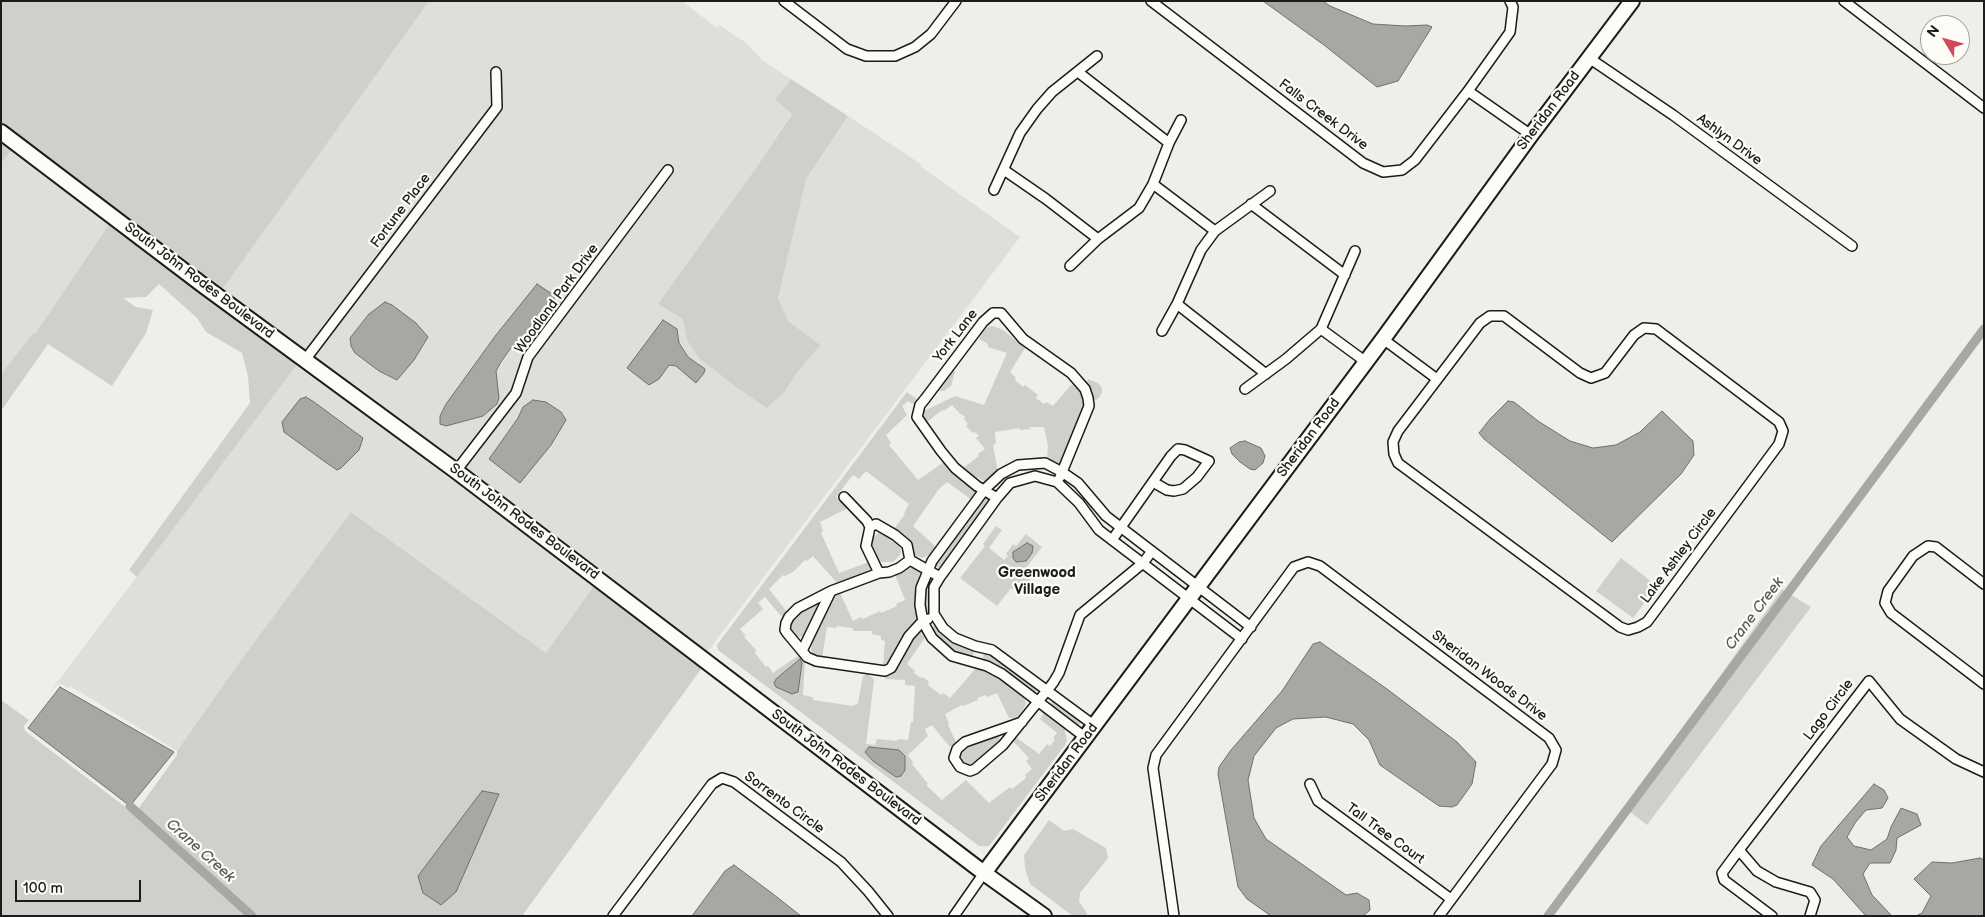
<!DOCTYPE html>
<style>
body{margin:0}
#map{position:relative;width:1985px;height:917px;overflow:hidden;background:#f0eeea;font-family:"Balsamiq Sans",sans-serif}
canvas{display:block}
.frame{position:absolute;inset:0;border:2px solid #1c1c1c;pointer-events:none}
.north{position:absolute;left:1920px;top:15px;width:50px;height:50px;box-sizing:border-box;background:#fdfcf7;border:1px solid #a3a29f;border-radius:50%;rotate:307deg;font-size:14px;font-weight:700;line-height:20px;text-align:center;color:#1c1c1c}
.north::after{content:'';display:block;margin:auto;width:18px;height:22px;background:#d1495b;clip-path:polygon(50% 0,100% 100%,50% 72%,0 100%)}
.scale{position:absolute;left:15px;top:880px;width:126px;height:22px;box-sizing:border-box;border:2px solid #1c1c1c;border-top:0;padding-left:6px;font-size:15px;line-height:18px;white-space:nowrap;color:#1c1c1c;-webkit-text-stroke:4px #fdfcf7;paint-order:stroke}
</style>
<div id="map">
<canvas width="1985" height="917"></canvas>
<div class="frame"></div>
<div class="north">N</div>
<div class="scale">100 m</div>
</div>
<script>
const ctx = document.querySelector('canvas').getContext('2d');
ctx.lineJoin = 'round';
function paint(path, color) { ctx.fillStyle = color; ctx.fill(path, 'evenodd'); }
const poly = rows => new Path2D(rows.map(r => 'M' + r).join(''));
function stroke(path, color, width, dash) { ctx.strokeStyle = color; ctx.lineWidth = width; ctx.lineCap = dash ? 'butt' : 'round'; ctx.setLineDash(dash || []); ctx.stroke(path); }
function drawText(font, color, halo, rows, align = 'center') {
  ctx.font = font + ' "Balsamiq Sans",sans-serif'; ctx.lineWidth = 4.5; ctx.setLineDash([]); ctx.textBaseline = 'middle'; ctx.strokeStyle = halo; ctx.fillStyle = color; for (const [text, x, y, turn = 0] of rows) {
    ctx.save(); ctx.translate(x, y); ctx.rotate((+turn || 0) * Math.PI / 180); ctx.textAlign = isNaN(turn) ? turn : align; if (halo) ctx.strokeText(text, 0, 0); ctx.fillText(text, 0, 0); ctx.restore();
  }
}
paint(poly([
 [429,1,682,1,717,28,719,25,745,42,762,60,791,79,775,100,792,113,754,171,683,319,687,340,785,391,796,374,788,321,778,298,800,201,806,179,848,116,921,164,920,166,1020,237,705,655,220,291],
 [538,284,526,342,510,349,496,371,499,399,483,416,446,426,440,416,446,404,496,335],
 [369,314,428,337,414,360,397,380,379,371,355,353,351,346,350,339],
 [663,320,677,329,679,343,688,357,700,364,677,366,669,365,659,379],
 [523,407,520,483,489,459,518,418],
 [14,147,112,220,35,334,33,333,1,374,1,164],
 [293,356,596,583,577,610,546,653,351,512,241,660,177,751,70,686,69,688,59,683,49,693,296,366],
 [314,402,343,423,337,470,284,432]
]), '#e0deda');
paint(poly([
 [1,1,429,1,221,291,1,127],
 [791,79,848,116,806,179,778,298,788,321,820,345,796,374,785,391,767,408,739,389,699,358,687,340,683,319,658,304,754,171,792,114,775,100],
 [1,139,14,147,1,164],
 [112,220,293,356,296,366,137,577,129,570,250,403,248,376,242,353,206,332,197,318,159,284,146,297,123,298,136,307,153,310,146,333,112,386,48,344,1,411,1,374,33,333,35,334],
 [993,326,1003,330,1025,348,1010,372,1016,378,1015,380,1023,387,1025,385,1038,395,1036,398,1044,404,1046,402,1053,406,1071,385,1075,384,1083,394,1083,408,1065,456,1062,462,1058,466,1047,460,1048,445,1044,427,1030,427,1030,429,1020,430,1019,428,995,432,996,444,993,445,998,472,987,480,984,481,967,472,963,468,979,456,978,454,985,449,976,438,979,436,975,432,973,433,966,426,968,424,964,419,965,417,962,414,961,415,952,405,944,411,942,410,927,422,925,421,922,412,955,396,984,405,1007,353,988,347,988,344,979,339,983,331,988,327],
 [953,369,955,372,951,386,944,391,938,391,937,388],
 [1088,379,1098,383,1102,388,1102,393,1098,399,1095,400,1093,398,1087,382],
 [907,392,919,401,916,406,908,401,902,406,907,415,886,435,891,443,889,445,918,480,944,462,954,474,975,491,976,494,972,500,947,482,939,489,913,526,936,547,931,554,922,558,911,554,894,529,905,514,904,513,909,504,866,471,859,479,853,475,836,497,846,506,846,509,820,522,823,531,821,533,839,573,869,562,870,570,838,584,813,556,807,561,805,560,793,572,785,576,783,575,769,589,787,612,787,615,785,617,780,615,765,597,758,603,763,609,740,629,746,636,744,637,756,650,755,653,766,667,768,666,773,673,796,657,798,656,805,660,803,695,813,697,813,700,853,706,858,703,863,676,868,674,873,678,874,681,866,744,875,745,877,739,897,741,898,739,908,740,911,722,913,722,915,686,905,685,905,680,886,679,883,676,915,634,920,631,924,632,926,636,907,664,915,671,914,673,921,678,923,677,929,682,928,685,941,695,943,693,950,698,977,667,981,667,1001,678,1019,693,1024,698,1026,704,1019,716,1014,718,1009,718,997,693,987,697,985,695,977,698,978,700,963,706,962,705,945,714,949,724,948,725,957,744,954,747,949,746,932,725,925,729,928,736,908,755,913,762,912,764,928,784,926,785,942,800,966,780,989,803,1010,787,1012,789,1026,778,1025,775,1032,769,1026,761,1029,758,1014,742,1013,739,1017,738,1039,754,1047,744,1050,746,1055,740,1053,738,1057,733,1040,719,1043,714,1040,709,1064,727,1067,740,1065,745,989,846,979,846,718,650,717,645],
 [985,494,991,498,991,501,943,565,938,568,934,564],
 [351,512,546,653,596,583,704,665,522,916,1,916,1,700,29,720,24,726,25,731,128,809,131,810,135,807,138,809,177,755,177,751,241,660],
 [996,526,1002,530,989,548,1004,560,1008,556,1006,554,1013,544,1016,546,1026,534,1042,547,1022,573,1031,580,1020,594,1011,588,997,606,960,578,985,546,983,544],
 [879,532,895,541,901,550,900,555,893,562,881,562,870,549,872,539],
 [1621,558,1657,586,1633,618,1596,591],
 [908,562,920,572,915,593,917,620,904,635,889,664,883,666,885,641,881,640,881,636,872,634,872,631,853,631,853,628,837,626,836,628,827,627,822,658,814,655,811,650,812,642,834,594,837,592,840,593,853,621,861,617,863,619,880,611,881,613,897,606,896,604,905,600,894,572],
 [928,574,935,578,930,612,925,616,922,597],
 [1782,589,1811,607,1647,825,1624,807,1668,751,1667,750],
 [816,603,819,609,804,636,799,637,794,635,790,627,792,621,800,611],
 [935,625,959,646,972,651,974,653,972,656,970,657,953,652,937,636,932,629],
 [986,653,991,653,1037,687,1037,691,1033,693,984,661,983,655],
 [1053,701,1056,701,1081,720,1080,724,1075,724,1052,706,1051,703],
 [994,735,999,737,1000,743,978,762,968,765,962,761,960,754,963,749],
 [1049,820,1064,831,1073,829,1106,848,1108,858,1080,893,1079,902,1087,913,1086,916,1073,916,1030,884,1025,868,1024,855]
]), '#d0cfcc');
const water = poly([
 [1263,1,1323,1,1330,6,1373,24,1405,26,1427,25,1432,27,1398,81,1377,87,1324,45,1263,1],
 [537,284,555,296,553,305,526,342,510,349,501,362,496,371,499,398,497,404,483,416,446,426,440,424,440,416,446,404,496,335,537,284],
 [385,302,392,305,416,323,428,337,414,360,397,380,379,371,355,353,351,346,350,338,369,314,385,302],
 [663,320,677,329,679,343,688,357,705,369,704,373,696,383,676,366,669,365,659,379,649,385,627,368,663,320],
 [306,397,314,402,363,438,359,450,341,468,337,470,328,464,284,432,282,422,300,399,306,397],
 [533,400,546,402,561,412,566,420,551,445,520,483,489,459,518,418,523,407,533,400],
 [1508,401,1514,402,1538,421,1570,441,1593,448,1616,445,1640,432,1662,411,1693,441,1694,455,1681,474,1612,542,1484,439,1479,433,1490,419,1508,401],
 [1245,441,1261,448,1265,456,1263,463,1255,470,1250,469,1240,462,1232,454,1230,448,1239,442,1245,441],
 [1027,543,1033,546,1032,553,1026,561,1016,562,1013,558,1013,552,1027,543],
 [1320,642,1387,689,1457,742,1476,762,1472,784,1457,805,1452,807,1439,806,1380,765,1369,740,1353,724,1326,717,1293,719,1276,728,1254,756,1248,780,1254,818,1266,839,1346,895,1357,893,1369,900,1370,910,1363,916,1271,916,1247,899,1238,887,1218,774,1219,767,1231,750,1282,691,1313,644,1320,642],
 [800,659,802,663,798,692,792,694,776,687,774,683,776,679,800,659],
 [60,687,174,752,130,806,28,728,60,687],
 [869,747,899,750,905,756,905,770,901,776,896,777,873,761,865,752,869,747],
 [1874,784,1884,790,1888,798,1882,808,1866,810,1855,823,1847,837,1854,846,1871,850,1887,839,1891,827,1901,808,1917,814,1921,825,1897,838,1896,850,1890,863,1870,863,1863,874,1872,895,1892,916,1866,916,1833,879,1812,865,1821,846,1874,784],
 [482,791,499,794,456,892,441,905,423,893,418,876,482,791],
 [1980,858,1984,860,1984,916,1916,916,1922,913,1931,896,1914,879,1932,862,1952,863,1980,858],
 [734,865,773,894,801,916,692,916,725,871,734,865]
]);
paint(water, '#a8a7a3');
stroke(water, '#706f6d', 1);
stroke(poly([
 [130,806,252,916],
 [1548,916,1984,329]
]), '#a8a7a3', 9);
const street = poly([
 [784,1,847,49,866,56,895,56,915,47,931,34,956,1],
 [1151,1,1363,163,1383,172,1402,170,1415,160,1468,91,1510,32,1513,7,1510,1],
 [1844,1,1984,108],
 [1589,58,1673,115,1852,246],
 [1078,72,1169,143],
 [1468,91,1531,135],
 [1004,170,1046,199,1098,239],
 [1153,184,1215,231],
 [994,190,1020,133,1037,109,1052,92,1097,56],
 [1251,204,1345,275],
 [1070,266,1098,239,1139,208,1153,184,1169,143,1181,120],
 [1177,304,1266,374],
 [1490,316,1504,316,1580,373,1591,378,1605,373,1634,335,1644,328,1656,329,1779,422,1783,431,1779,444,1647,622,1638,627,1628,630,1620,627,1398,463,1394,454,1393,442,1398,431,1480,323,1490,316],
 [1321,329,1366,362],
 [1162,331,1177,304,1201,250,1215,231,1270,191],
 [1383,339,1437,379],
 [305,360,497,107,496,72],
 [1245,389,1286,359,1321,329,1355,251],
 [456,471,516,393,528,357,668,170],
 [844,497,867,521,870,527],
 [997,498,977,486,955,468,941,451,917,417,920,405,925,399,983,322,993,313,1001,313,1023,339,1071,373,1085,389,1088,398,1089,406,1060,477],
 [1112,540,1171,456,1178,449,1185,450,1209,461,1197,477,1183,489,1174,491,1167,490,1153,482],
 [879,573,866,546,870,527,876,524,895,535,907,545,910,560],
 [1984,584,1936,547,1928,546,1913,556,1888,591,1885,603,1891,613,1984,684],
 [928,619,920,624,909,636,891,668,885,671,816,661,807,657,802,651,831,591,879,573,889,572,899,568,910,560,940,577],
 [802,651,787,633,785,630,786,623,789,617,798,608,831,591],
 [1022,722,965,742,957,749,954,758,960,767,970,771,975,769,1003,745,1053,683,1059,673,1080,615,1143,563,1152,551],
 [1095,726,992,650,975,646,955,638,943,628,934,614,934,587,940,577,997,498,1010,483,1035,476,1057,482,1079,503,1099,530,1242,639],
 [1086,738,1002,674,987,666,952,656,932,638,923,622,920,605,921,588,932,561,985,489,1001,474,1018,465,1045,463,1062,472,1078,483,1106,516,1251,627],
 [1310,784,1318,801,1451,899],
 [1739,850,1722,873,1724,880,1772,916],
 [613,916,712,784,722,778,734,782,841,862,868,891,888,916],
 [954,916,984,873],
 [1174,916,1153,768,1156,755,1294,567,1308,562,1320,566,1549,738,1556,750,1552,764,1439,916],
 [1810,916,1815,900,1810,892,1776,882,1757,871,1739,850,1869,681,1900,719,1956,759,1984,772]
]);
const secondary = poly([
 [1,132,204,286,456,471,984,873,1044,916],
 [984,873,1383,339,1531,135,1632,1]
]);
stroke(street, '#1c1c1c', 12);
stroke(secondary, '#1c1c1c', 18);
stroke(street, '#fdfcf7', 9);
stroke(secondary, '#fdfcf7', 14);
drawText('14px', '#1c1c1c', '#fdfcf7', [
 ["Sheridan Road",1549,111,-53],
 ["Falls Creek Drive",1323,115,37],
 ["Ashlyn Drive",1729,140,36],
 ["Fortune Place",401,211,-53],
 ["South John Rodes Boulevard",199,281,37],
 ["Woodland Park Drive",557,299,-54],
 ["York Lane",956,336,-52],
 ["Sheridan Road",1309,438,-53],
 ["South John Rodes Boulevard",524,522,37],
 ["Lake Ashley Circle",1679,556,-53],
 ["Sheridan Woods Drive",1489,676,37],
 ["Lago Circle",1829,710,-53],
 ["Sheridan Road",1067,763,-53],
 ["South John Rodes Boulevard",846,768,37],
 ["Sorrento Circle",784,803,36],
 ["Tall Tree Court",1385,834,36]
]);
drawText('bold 15px', '#1c1c1c', '#fdfcf7', [
 ["Greenwood",1037,573],
 ["Village",1037,590]
]);
drawText('italic 15px', '#5b5b59', '#fdfcf7', [
 ["Crane Creek",1755,614,-53],
 ["Crane Creek",200,851,42]
]);
</script>
